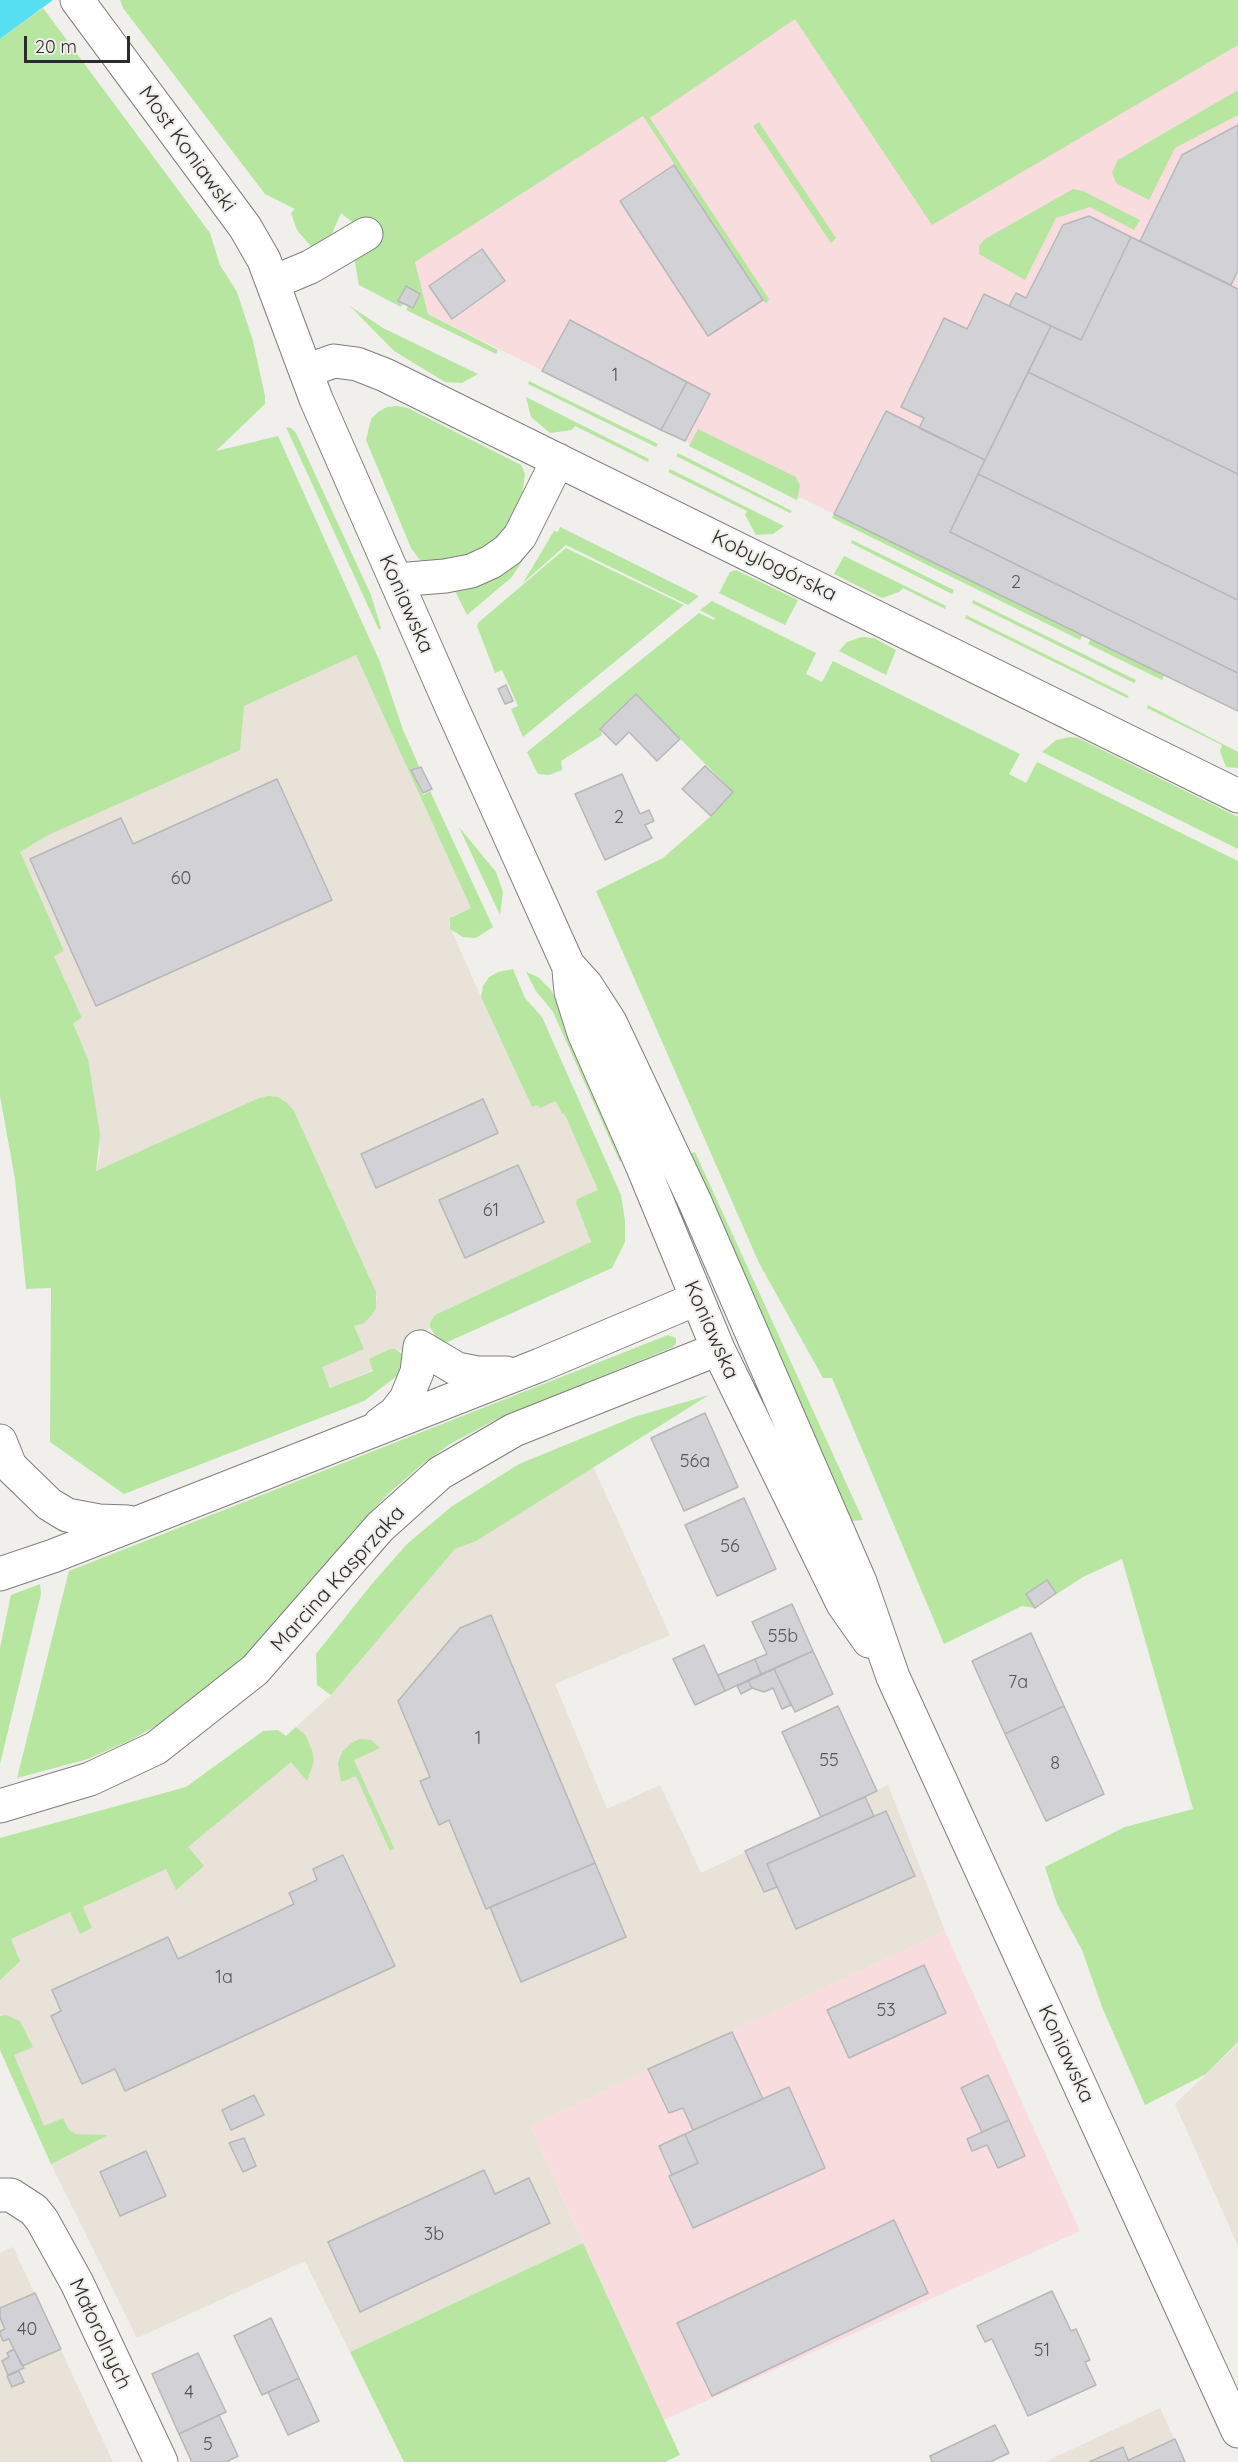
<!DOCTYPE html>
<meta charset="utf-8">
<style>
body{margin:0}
#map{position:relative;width:1238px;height:2462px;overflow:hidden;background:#f0efeb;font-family:Quicksand,sans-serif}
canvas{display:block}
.scale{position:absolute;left:24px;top:36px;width:106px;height:27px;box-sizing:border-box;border:3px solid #2c2c2a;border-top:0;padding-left:8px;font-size:18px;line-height:21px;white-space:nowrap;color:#2c2c2a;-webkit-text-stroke:4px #f0efeb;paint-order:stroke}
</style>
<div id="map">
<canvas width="1238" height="2462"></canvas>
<div class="scale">20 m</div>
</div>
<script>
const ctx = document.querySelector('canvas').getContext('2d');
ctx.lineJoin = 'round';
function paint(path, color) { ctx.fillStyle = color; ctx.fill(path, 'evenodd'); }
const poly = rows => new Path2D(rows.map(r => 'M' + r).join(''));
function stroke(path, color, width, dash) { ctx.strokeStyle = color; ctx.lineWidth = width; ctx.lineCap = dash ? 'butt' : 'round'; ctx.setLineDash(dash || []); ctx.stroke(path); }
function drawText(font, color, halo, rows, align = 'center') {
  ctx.font = font + ' Quicksand,sans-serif'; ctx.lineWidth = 4.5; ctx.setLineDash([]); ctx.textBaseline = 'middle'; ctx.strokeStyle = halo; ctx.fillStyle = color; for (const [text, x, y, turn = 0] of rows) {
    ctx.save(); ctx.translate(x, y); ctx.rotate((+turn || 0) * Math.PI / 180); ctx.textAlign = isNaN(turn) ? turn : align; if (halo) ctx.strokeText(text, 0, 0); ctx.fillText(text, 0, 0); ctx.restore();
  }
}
paint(poly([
 [356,655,471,908,452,916,449,925,481,997,532,1107,538,1104,540,1108,556,1101,562,1113,564,1113,598,1190,577,1199,577,1208,591,1239,589,1244,435,1315,430,1323,430,1327,400,1351,395,1349,373,1370,331,1388,321,1367,377,1300,376,1292,294,1111,259,1098,96,1172,100,1153,88,1059,73,1022,82,1018,54,956,64,951,19,852,244,706],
 [591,1462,670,1635,555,1684,607,1809,660,1785,701,1873,888,1785,945,1931,530,2126,583,2243,350,2352,305,2261,137,2338,51,2164,0,2050,0,1882,292,1739,296,1727,331,1695,455,1549],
 [1238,2044,1238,2246,1175,2104],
 [13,2247,113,2462,0,2462,0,2253],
 [1160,2408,1185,2462,1045,2462]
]), '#e8e2d8');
paint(poly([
 [811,0,1238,0,1238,711,834,514,799,497,797,500,689,446,689,443,428,314,415,262,643,116],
 [945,1931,1080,2231,664,2420,530,2126]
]), '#f9ddde');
paint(poly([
 [120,0,1238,0,1238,45,932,225,795,19,650,118,769,299,766,304,643,116,415,262,428,314,498,350,496,354,406,310,408,306,413,308,420,294,406,287,398,300,403,303,401,307,359,285,354,257,378,243,341,213,331,236,313,249,297,230,291,213,295,209,265,194,123,8],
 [43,8,210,233,220,265,237,292,253,341,265,396,265,404,216,451,278,436,380,662,403,730,419,766,411,770,423,795,430,791,493,927,476,938,463,937,450,929,450,918,471,908,356,655,244,706,240,750,48,835,20,852,64,951,54,956,82,1018,73,1023,88,1059,100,1134,96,1171,259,1098,269,1096,278,1097,287,1103,294,1111,376,1292,376,1308,372,1315,364,1323,354,1326,364,1349,322,1367,330,1388,373,1371,369,1359,390,1349,395,1349,404,1355,406,1369,364,1401,124,1494,50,1442,51,1288,26,1289,15,1179,0,1096,0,39],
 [1238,90,1238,115,1175,148,1149,200,1116,183,1112,172,1118,160],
 [759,122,836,238,831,243,753,126],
 [1073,189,1083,191,1140,220,1134,230,1090,207,1056,218,1025,280,979,254,979,246,985,239],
 [350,306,383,328,478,374,462,383,445,382,394,351],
 [529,381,658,444,656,447,528,384],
 [526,397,649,459,648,462,575,426,572,430,550,433,531,417],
 [397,406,408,408,521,465,525,474,522,496,505,534,467,558,425,562,419,559,411,548,366,440,371,419,378,412,387,407],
 [286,427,291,428,296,433,371,595,381,628,379,630],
 [698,429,796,477,800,486,797,500,689,446],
 [678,453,792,511,790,513,676,456],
 [670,469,784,526,773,534,756,535,745,515,747,511,668,472],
 [834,514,1083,635,1080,640,832,518],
 [545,520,547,521,512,577,467,615,454,589],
 [560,527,699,596,688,605,566,545,523,583,554,531,558,532],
 [852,540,954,590,952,594,851,543],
 [566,548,684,605,523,737,511,709,518,706,502,670,495,673,477,626,479,622],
 [844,556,946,606,945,609,903,588,899,592,882,598,834,574],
 [736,570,798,600,785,625,719,593,730,572],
 [973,600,1136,680,1134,683,972,603],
 [712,601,816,653,806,674,822,682,833,661,1020,754,1009,774,1026,783,1037,762,1238,861,1238,2042,1206,2074,1145,2105,1102,2007,1082,1950,1057,1904,1045,1867,1125,1827,1193,1809,1122,1559,1083,1577,1035,1608,1022,1606,944,1644,832,1378,823,1378,759,1263,596,891,663,858,711,816,733,792,636,694,600,729,602,735,561,761,562,770,549,775,538,774,527,752,699,613,714,620,715,618,700,610],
 [966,615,1129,696,1127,698,965,618],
 [862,637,874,638,896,650,886,675,839,651,847,642],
 [1091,639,1164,675,1162,680,1088,644],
 [1148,705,1238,752,1238,768,1226,767,1220,751,1222,745,1147,708],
 [1070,737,1078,738,1238,817,1238,849,1042,752,1056,740],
 [459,827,496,872,503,892,500,915],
 [513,969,525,998,542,1017,621,1195,625,1221,625,1242,612,1268,441,1345,430,1327,430,1323,435,1315,591,1242,576,1203,577,1199,598,1190,564,1113,562,1114,556,1101,540,1108,538,1105,532,1107,481,997,483,986,489,977,498,972],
 [526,972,538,977,551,990,629,1158,620,1162,553,1012,536,991],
 [695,1152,863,1520,851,1521,684,1157],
 [668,1335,676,1338,676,1343,673,1347,493,1421,450,1444,420,1466,388,1494,353,1531,264,1638,215,1685,168,1719,131,1740,88,1759,17,1778,69,1571],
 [709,1395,476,1541,455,1549,331,1695,317,1685,316,1654,371,1585,407,1544,451,1507,519,1464,634,1417],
 [40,1584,41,1594,0,1764,0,1648,11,1595],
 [296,1727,306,1736,312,1750,314,1761,307,1781,291,1762,188,1847,204,1866,176,1890,166,1869,83,1907,92,1928,80,1934,70,1912,11,1939,20,1961,0,1980,0,1838,186,1787,263,1731,278,1730,286,1736],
 [360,1739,371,1740,380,1748,354,1760,394,1848,390,1851,356,1776,341,1782,338,1763,342,1752,351,1743],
 [6,2015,20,2021,33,2047,14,2055,44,2126,63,2118,69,2130,76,2134,108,2135,51,2164,0,2050,0,2016],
 [583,2243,680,2455,665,2462,404,2462,350,2352]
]), '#b7e6a0');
paint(poly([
 [0,0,53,0,0,39]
]), '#57dff3');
const building = poly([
 [1238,125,1238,270,1231,285,1140,241,1182,155,1238,125],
 [674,165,763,300,708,336,620,201,674,165],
 [1089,216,1131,237,1081,340,1009,306,1016,293,1026,298,1063,225,1089,216],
 [1131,237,1238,289,1238,474,1028,372,1051,326,1081,340,1131,237],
 [482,249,505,281,452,319,429,286,482,249],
 [406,286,420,294,413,308,398,301,406,286],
 [984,294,1051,326,985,460,919,428,924,418,901,407,944,318,967,329,984,294],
 [570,320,687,382,661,430,542,371,570,320],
 [1028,372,1238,474,1238,600,978,474,1028,372],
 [687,382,710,394,685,441,661,430,687,382],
 [886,411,985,460,950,532,1238,673,1238,711,834,514,886,411],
 [978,474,1238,600,1238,673,950,532,978,474],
 [506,685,513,701,505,704,498,689,506,685],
 [636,694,680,739,657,761,629,732,616,745,600,729,636,694],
 [705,766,733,792,711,816,682,789,705,766],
 [421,767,432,789,423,793,411,770,421,767],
 [622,774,640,814,649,810,654,821,645,825,652,838,605,860,575,794,622,774],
 [277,779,332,900,96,1006,30,859,121,818,133,844,277,779],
 [483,1099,498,1133,376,1188,361,1154,483,1099],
 [518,1165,544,1222,465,1258,439,1200,518,1165],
 [705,1413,738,1487,684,1511,651,1438,705,1413],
 [744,1498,776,1569,717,1596,685,1525,744,1498],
 [1047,1580,1056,1593,1035,1608,1026,1594,1047,1580],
 [792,1604,813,1651,761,1674,755,1659,767,1654,752,1622,792,1604],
 [491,1615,595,1863,486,1909,449,1820,439,1825,420,1781,430,1777,398,1701,460,1628,491,1615],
 [1031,1633,1064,1706,1005,1734,972,1661,1031,1633],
 [704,1645,725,1691,695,1705,673,1659,704,1645],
 [813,1651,833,1694,795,1712,774,1669,813,1651],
 [755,1659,761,1674,725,1691,718,1675,755,1659],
 [774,1669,791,1705,782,1709,773,1688,764,1692,752,1688,748,1681,774,1669],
 [748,1681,752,1688,741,1694,737,1686,748,1681],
 [838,1706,877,1791,821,1817,782,1732,838,1706],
 [1064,1706,1104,1794,1046,1821,1005,1734,1064,1706],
 [865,1797,874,1816,767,1864,777,1887,764,1892,745,1851,865,1797],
 [886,1811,915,1876,796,1929,767,1864,886,1811],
 [343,1855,395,1966,125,2091,115,2069,82,2084,51,2016,61,2011,52,1990,168,1937,178,1959,294,1904,289,1893,317,1880,313,1869,343,1855],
 [595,1863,626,1937,521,1982,490,1907,595,1863],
 [924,1965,946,2013,849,2058,827,2010,924,1965],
 [732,2032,763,2099,693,2130,683,2108,669,2113,648,2069,732,2032],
 [988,2075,1009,2120,982,2132,961,2088,988,2075],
 [789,2087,825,2168,693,2228,669,2176,698,2163,685,2134,789,2087],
 [254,2095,264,2115,231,2130,222,2110,254,2095],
 [1009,2120,1025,2156,998,2168,987,2145,972,2151,967,2139,1009,2120],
 [685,2134,698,2163,672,2175,659,2146,685,2134],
 [244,2138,256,2166,243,2172,229,2143,244,2138],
 [146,2151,166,2196,120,2216,100,2172,146,2151],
 [484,2170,495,2194,529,2178,550,2223,360,2312,328,2242,484,2170],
 [894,2220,928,2293,712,2396,677,2323,894,2220],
 [1052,2291,1071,2331,1076,2329,1090,2360,1085,2362,1096,2385,1028,2416,992,2339,985,2342,977,2326,1052,2291],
 [35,2293,61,2349,22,2366,9,2339,3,2341,0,2334,0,2331,5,2329,0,2318,0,2308,35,2293],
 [271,2318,299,2378,262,2395,234,2336,271,2318],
 [14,2349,24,2368,8,2375,2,2361,9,2357,7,2353,14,2349],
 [198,2353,226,2412,179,2434,152,2374,198,2353],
 [19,2371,24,2382,12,2387,7,2376,19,2371],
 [299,2378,319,2421,288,2435,268,2392,299,2378],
 [219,2415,238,2456,226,2462,192,2462,179,2434,219,2415],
 [995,2425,1009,2453,990,2462,932,2462,930,2456,995,2425],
 [1175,2439,1185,2462,1129,2462,1129,2460,1175,2439],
 [1123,2447,1129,2462,1089,2462,1123,2447]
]);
paint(building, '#d2d2d6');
stroke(building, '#b7b7ba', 1.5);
const minor = poly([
 [274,282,310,267,366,234],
 [306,371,334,361,357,364,385,375,1238,796],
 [396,580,445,576,471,571,491,562,508,550,520,536,558,460],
 [0,2195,11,2195,34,2210,42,2220,77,2283,161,2462]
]);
const major = poly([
 [77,0,245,227,264,260,316,399,453,710,568,965,586,985,610,1022,695,1202,860,1582,893,1677,1238,2431],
 [569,970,571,992,584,1033,642,1165,718,1349,843,1604,869,1641],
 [420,1347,457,1369,477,1373,506,1373],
 [380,1424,395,1413,406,1399,417,1372,420,1347],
 [0,1441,10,1466,49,1504,67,1515,99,1521,128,1522],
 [0,1574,53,1556,540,1365,696,1299],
 [0,1806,90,1779,156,1748,255,1670,380,1527,440,1473,514,1430,718,1349]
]);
stroke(minor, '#807e7c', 35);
stroke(major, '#807e7c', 35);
stroke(minor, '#fff', 33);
stroke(major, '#fff', 33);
drawText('18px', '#565655', null, [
 ["1",615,376],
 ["2",1016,583],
 ["2",619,818],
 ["60",181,879],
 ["61",491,1211],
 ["56a",695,1462],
 ["56",730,1547],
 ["55b",783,1637],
 ["7a",1018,1683],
 ["1",478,1739],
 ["55",829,1761],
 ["8",1055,1764],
 ["1a",224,1978],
 ["53",886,2011],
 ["3b",434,2235],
 ["40",27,2330],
 ["51",1042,2351],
 ["4",189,2393],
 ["5",208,2445]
]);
drawText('21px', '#2c2c2a', '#f0efeb', [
 ["Most Koniawski",187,149,54],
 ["Kobylogórska",774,566,26],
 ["Koniawska",406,604,66],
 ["Koniawska",711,1330,66],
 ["Marcina Kasprzaka",338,1579,-48],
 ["Koniawska",1066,2054,65],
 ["Małorolnych",100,2334,65]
]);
</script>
